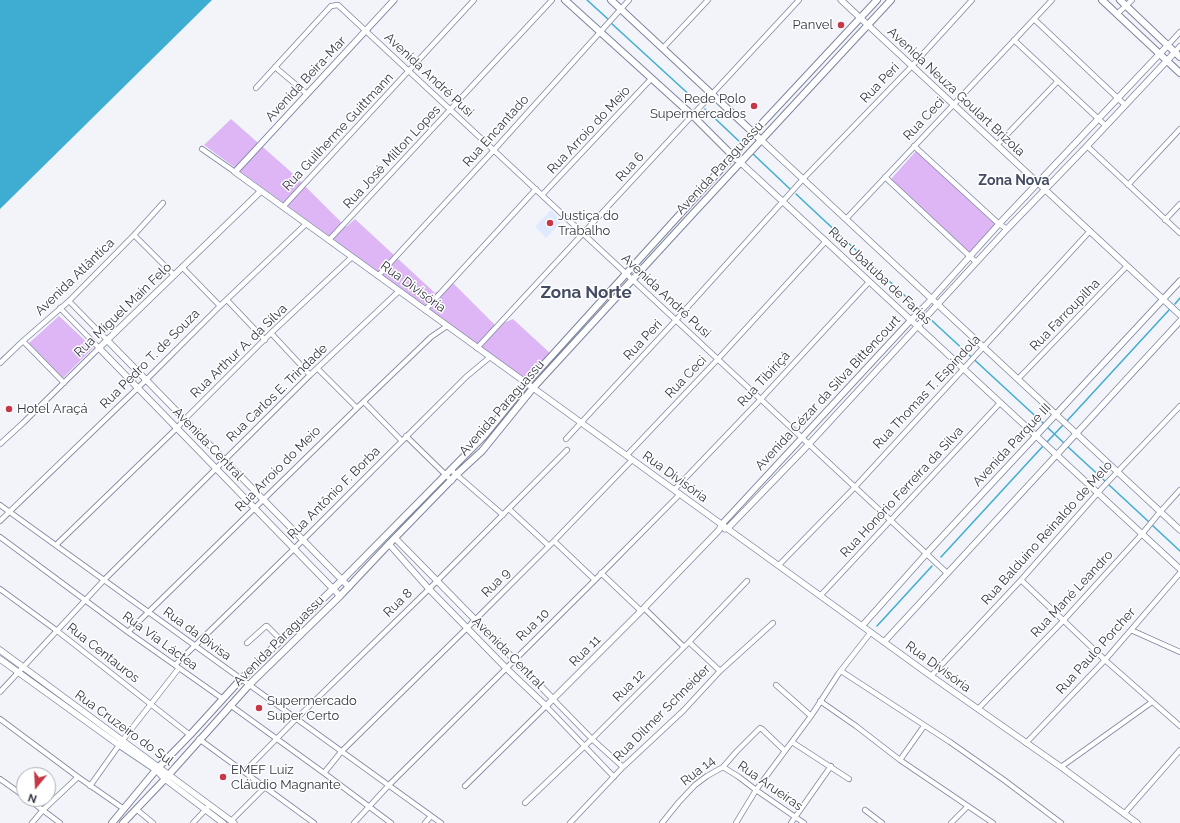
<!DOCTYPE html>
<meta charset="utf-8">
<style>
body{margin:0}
#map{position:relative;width:1180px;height:823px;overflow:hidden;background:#f2f4fa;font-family:Raleway,sans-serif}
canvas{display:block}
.north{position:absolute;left:16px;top:767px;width:40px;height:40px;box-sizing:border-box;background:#fff;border:1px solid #adafb3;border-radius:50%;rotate:198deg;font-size:11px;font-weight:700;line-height:16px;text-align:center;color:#333742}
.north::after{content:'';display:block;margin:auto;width:14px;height:18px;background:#c73746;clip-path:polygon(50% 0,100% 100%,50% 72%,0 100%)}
</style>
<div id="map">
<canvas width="1180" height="823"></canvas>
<div class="north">N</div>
</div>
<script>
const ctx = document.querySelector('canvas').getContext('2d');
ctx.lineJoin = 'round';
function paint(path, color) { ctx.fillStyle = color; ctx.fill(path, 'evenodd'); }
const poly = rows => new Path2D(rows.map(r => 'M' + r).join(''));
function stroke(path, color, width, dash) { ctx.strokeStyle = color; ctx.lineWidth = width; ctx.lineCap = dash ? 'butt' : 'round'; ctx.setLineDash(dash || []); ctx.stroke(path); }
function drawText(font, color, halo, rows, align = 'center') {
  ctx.font = font + ' Raleway,sans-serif'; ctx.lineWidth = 3; ctx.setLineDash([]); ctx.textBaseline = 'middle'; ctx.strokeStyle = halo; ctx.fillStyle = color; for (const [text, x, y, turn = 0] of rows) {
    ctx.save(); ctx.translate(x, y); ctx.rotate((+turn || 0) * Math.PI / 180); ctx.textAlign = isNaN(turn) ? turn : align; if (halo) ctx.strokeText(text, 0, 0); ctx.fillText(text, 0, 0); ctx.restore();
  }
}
paint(poly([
 [551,210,562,221,546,238,535,227]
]), '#e1e9fe');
paint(poly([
 [231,119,290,171,346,227,355,219,435,293,453,283,496,326,513,319,550,353,527,380,204,145],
 [916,151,996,225,970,253,891,179],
 [59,316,93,348,63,378,29,343]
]), '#deb6f6');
paint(poly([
 [0,0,212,0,0,209]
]), '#3fadd1');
stroke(poly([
 [587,0,609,20],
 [611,23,694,99],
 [705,109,742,144],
 [752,153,790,189],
 [796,194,919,309],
 [1175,304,1180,298],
 [928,317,1044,424],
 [1066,422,1169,310],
 [1047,427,1064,443],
 [1047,442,1063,425],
 [1067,446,1105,481],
 [1108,484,1149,522],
 [1152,525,1180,551],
 [941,557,1044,445],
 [877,626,932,566]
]), '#3fadd1', 1.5);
const minor = poly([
 [1117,14,1132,0],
 [1034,19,1125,105],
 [1014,40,1106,126],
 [1168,45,1180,32],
 [663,48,708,0],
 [1175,52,1180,46],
 [275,67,307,94],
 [256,88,331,6,338,5,947,573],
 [997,145,1058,81],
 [914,146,999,224,1007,229],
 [1087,146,1180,233],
 [202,149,235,172],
 [885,177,976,262],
 [1128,185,1180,129],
 [542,195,651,79],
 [283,207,474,0],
 [846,219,1052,0],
 [1165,220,1180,204],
 [134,235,174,275],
 [329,240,552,0],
 [182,267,220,306],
 [378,276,494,150,629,0],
 [227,300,265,340],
 [69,301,107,340],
 [425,310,536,189],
 [271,333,310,375],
 [23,341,64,383],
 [477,348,799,0],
 [0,363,23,341,69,301,134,235,163,203],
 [317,368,357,408],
 [1018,379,1127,266],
 [364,402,402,441],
 [406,436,452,481],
 [566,439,676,320,803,179,912,66,972,0],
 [0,444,23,423,99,348,60,308],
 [627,455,718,359,826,241],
 [451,470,503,515],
 [674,490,761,399,869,282],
 [0,505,441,823],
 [509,509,549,546],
 [0,521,146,380,220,306,306,224],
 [0,537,128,632,223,699],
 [554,541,595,580],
 [56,545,177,428,185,419,271,333,352,257],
 [779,565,855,487,1090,231],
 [601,573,641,611],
 [1021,580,1105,660,1180,726],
 [0,589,56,630,190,735],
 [820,596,1000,403],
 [644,608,684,647],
 [1131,630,1180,652],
 [128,632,357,408,431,337,447,326],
 [689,642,720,671],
 [247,643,266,626,267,626,281,640],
 [175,665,303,540,466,377,490,357],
 [841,671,950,742,1004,780,1061,823],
 [931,676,1021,580,1103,487,1180,406],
 [776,685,811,716],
 [0,692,104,580,310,375,399,291],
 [553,699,592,739,623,767],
 [820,701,856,726,900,760,993,823],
 [230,705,324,773,391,823],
 [978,709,1063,621,1142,534,1160,512,1180,490],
 [0,719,78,777,124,809],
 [199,739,314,823],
 [792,742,849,779],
 [1026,743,1105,660,1131,630,1180,573],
 [900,760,924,726],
 [723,767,739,777,756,790,804,823],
 [1061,767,1152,702],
 [244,772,296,719,429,589,567,450],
 [324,773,341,752,467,628,554,541,632,460],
 [0,779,24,796],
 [90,786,122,741,179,668],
 [465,786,546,706,614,777],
 [28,799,60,823],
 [525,803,592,739,689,642,747,581],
 [136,809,153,823],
 [865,810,882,823],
 [1124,814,1180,750],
 [231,821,265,787],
 [32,823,43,810,78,777],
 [193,823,207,808],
 [354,823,389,785,595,580,680,494],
 [425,823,431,816],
 [570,823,623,767,683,711,720,671,773,623],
 [662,823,679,802,695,785,707,776,723,767,737,751,760,728,762,729,785,751],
 [736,823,756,790,811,716,839,673,871,632],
 [791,823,831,766],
 [951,823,968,806]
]);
const tertiary = poly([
 [394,0,235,172,931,676,1061,767,1137,823],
 [841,0,1180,315],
 [761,140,1180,530],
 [740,162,1180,569],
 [261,191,99,348,340,596],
 [107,340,349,587],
 [725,529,728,528,809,444,1007,229,1087,146,1175,52],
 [395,538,553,699],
 [389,544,429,589,506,668,546,706,644,608,719,530,722,524,911,320,927,304,999,224,1168,45],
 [862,626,927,553,1180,281],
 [884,642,1180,321],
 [0,650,234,823],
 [0,659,119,745,156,770,165,779,223,823]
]);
const secondary = poly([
 [565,0,692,115,736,159],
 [611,0,761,140],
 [1102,0,1180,73],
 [1120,0,1180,57],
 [112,823,156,770,190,735,241,679,342,580,483,437,527,383,740,148,753,133,877,0],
 [123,823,165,779,249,685,340,596,389,544,457,474,482,451,533,388,689,218,891,0]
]);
stroke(minor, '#7b859e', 6);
stroke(tertiary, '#7b859e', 7);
stroke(secondary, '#7b859e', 8);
stroke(minor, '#fff', 4.5);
stroke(tertiary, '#fff', 5.5);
stroke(secondary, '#fff', 6);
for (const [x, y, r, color] of [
 [841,25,4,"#c73746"],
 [754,106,4,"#c73746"],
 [550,223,4,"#c73746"],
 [9,409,4,"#c73746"],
 [259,708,4,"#c73746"],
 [223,777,4,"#c73746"]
]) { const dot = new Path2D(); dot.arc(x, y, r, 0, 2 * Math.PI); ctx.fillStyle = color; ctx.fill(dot); stroke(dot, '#fff', 1.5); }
drawText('13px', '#333742', '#fff', [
 ["Panvel",833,25,"right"],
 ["Rede Polo",746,99,"right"],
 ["Supermercados",746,114,"right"],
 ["Justiça do",558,216],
 ["Trabalho",558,231],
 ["Hotel Araçá",17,409],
 ["Supermercado",267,701],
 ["Super Certo",267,716],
 ["EMEF Luiz",231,770],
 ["Cláudio Magnante",231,785]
], 'left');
drawText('13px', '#333742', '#fff', [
 ["Avenida André Pusi",429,75,43],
 ["Avenida Beira-Mar",306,79,-47],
 ["Rua Peri",880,83,-46],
 ["Avenida Neuza Goulart Brizola",956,92,43],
 ["Rua Ceci",924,119,-47],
 ["Rua Arroio do Meio",589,130,-47],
 ["Rua Encantado",496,131,-48],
 ["Rua Guilherme Guittmann",338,132,-47],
 ["Rua José Milton Lopes",392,157,-47],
 ["Rua 6",630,167,-47],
 ["Avenida Paraguassu",720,168,-47],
 ["Rua Ubatuba de Farias",880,276,43],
 ["Avenida Atlântica",75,277,-44],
 ["Rua Divisória",413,287,36],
 ["Avenida André Pusi",666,296,43],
 ["Rua Miguel Main Felo",123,310,-44],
 ["Rua Farroupilha",1065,315,-46],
 ["Rua Peri",643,340,-47],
 ["Rua Arthur A. da Silva",239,351,-44],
 ["Rua Pedro T. de Souza",150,359,-45],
 ["Rua Ceci",686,377,-46],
 ["Rua Tibiriçá",764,379,-47],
 ["Rua Thomas T. Espíndola",927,392,-47],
 ["Rua Carlos E. Trindade",277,393,-44],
 ["Avenida Cézar da Silva Bittencourt",828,393,-47],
 ["Avenida Paraguassu",502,408,-49],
 ["Avenida Central",208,444,46],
 ["Avenida Parque III",1012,445,-47],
 ["Rua Arroio do Meio",278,469,-45],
 ["Rua Divisória",675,477,36],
 ["Rua Honório Ferreira da Silva",902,492,-47],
 ["Rua Antônio F. Borba",334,493,-45],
 ["Rua Balduíno Reinaldo de Melo",1047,533,-48],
 ["Rua 9",496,583,-45],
 ["Rua Mané Leandro",1072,594,-47],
 ["Rua 8",398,603,-44],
 ["Rua 10",533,625,-44],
 ["Rua da Divisa",197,634,36],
 ["Rua Via Láctea",160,641,36],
 ["Avenida Paraguassu",279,641,-45],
 ["Rua 11",585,651,-45],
 ["Rua Paulo Porcher",1096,651,-48],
 ["Rua Centauros",103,653,38],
 ["Avenida Central",508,653,45],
 ["Rua Divisória",938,667,36],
 ["Rua 12",629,686,-45],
 ["Rua Dilmer Schneider",662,713,-45],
 ["Rua Cruzeiro do Sul",124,728,36],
 ["Rua 14",698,771,-38],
 ["Rua Arueiras",770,786,35]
]);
drawText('bold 14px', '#434c63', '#fff', [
 ["Zona Nova",1014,181]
]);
drawText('bold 17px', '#434c63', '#fff', [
 ["Zona Norte",586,293]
]);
</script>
